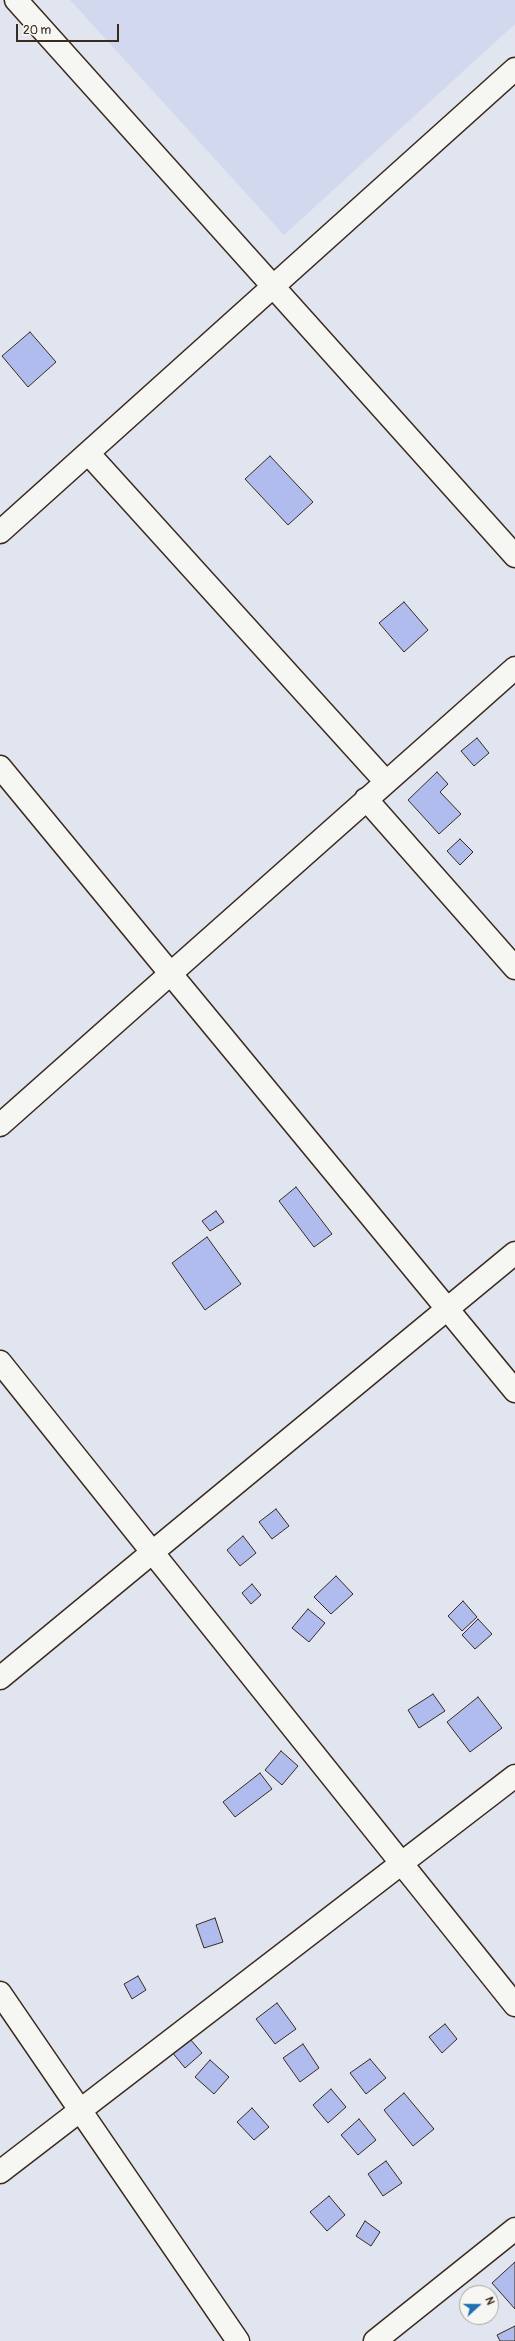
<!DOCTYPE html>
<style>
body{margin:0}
#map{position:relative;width:515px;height:2341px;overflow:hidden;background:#e1e5f0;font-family:Pangolin,sans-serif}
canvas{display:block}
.north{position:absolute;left:459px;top:2285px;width:40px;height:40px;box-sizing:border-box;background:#f6f6f2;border:1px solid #aba49d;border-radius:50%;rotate:69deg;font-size:11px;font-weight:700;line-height:16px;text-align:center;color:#3b2a1e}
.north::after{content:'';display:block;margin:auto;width:14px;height:18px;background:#1f6fb2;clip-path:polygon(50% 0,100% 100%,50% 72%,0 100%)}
.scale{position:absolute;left:16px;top:24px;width:103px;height:18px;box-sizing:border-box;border:2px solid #3b2a1e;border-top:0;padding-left:5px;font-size:12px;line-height:14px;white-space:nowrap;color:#3b2a1e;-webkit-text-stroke:3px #f6f6f2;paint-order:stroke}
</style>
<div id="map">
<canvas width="515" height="2341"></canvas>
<div class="north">N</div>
<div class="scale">20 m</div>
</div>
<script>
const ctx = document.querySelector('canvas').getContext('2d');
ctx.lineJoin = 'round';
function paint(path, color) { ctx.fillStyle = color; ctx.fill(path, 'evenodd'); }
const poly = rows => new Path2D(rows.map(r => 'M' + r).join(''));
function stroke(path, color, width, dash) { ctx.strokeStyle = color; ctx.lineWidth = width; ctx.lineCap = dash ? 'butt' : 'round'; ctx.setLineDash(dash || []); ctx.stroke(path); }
paint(poly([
 [70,0,515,0,515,24,284,235]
]), '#d2d9ef');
const building = poly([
 [30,332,56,362,28,387,2,356,30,332],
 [270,456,313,502,288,525,245,479,270,456],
 [404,602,428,630,404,652,379,623,404,602],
 [477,738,489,753,474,766,461,751,477,738],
 [437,772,448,784,440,792,461,814,439,834,408,800,437,772],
 [460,839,473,852,460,865,447,851,460,839],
 [296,1187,332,1234,314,1247,279,1201,296,1187],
 [216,1211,224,1222,210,1231,202,1221,216,1211],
 [207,1237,241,1284,205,1310,172,1263,207,1237],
 [276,1509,289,1526,272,1539,259,1522,276,1509],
 [243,1536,256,1553,240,1566,227,1550,243,1536],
 [336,1576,353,1594,331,1614,314,1597,336,1576],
 [252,1584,261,1595,251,1604,242,1593,252,1584],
 [463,1601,477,1617,462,1631,448,1616,463,1601],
 [308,1609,325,1623,309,1642,292,1628,308,1609],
 [478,1619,492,1634,475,1649,462,1635,478,1619],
 [433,1694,445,1711,419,1728,408,1710,433,1694],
 [478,1697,502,1728,470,1752,447,1722,478,1697],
 [281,1751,298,1766,282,1785,265,1770,281,1751],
 [260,1773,272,1789,235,1817,223,1802,260,1773],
 [215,1918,223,1942,204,1948,196,1925,215,1918],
 [138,1976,146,1990,132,1999,124,1984,138,1976],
 [277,2003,296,2029,275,2044,256,2019,277,2003],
 [445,2024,457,2039,442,2053,429,2037,445,2024],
 [184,2032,202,2053,185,2068,167,2046,184,2032],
 [303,2044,319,2068,300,2082,283,2058,303,2044],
 [370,2059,386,2078,366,2094,350,2073,370,2059],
 [210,2060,229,2077,214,2094,195,2077,210,2060],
 [331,2089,346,2107,328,2123,313,2105,331,2089],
 [404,2093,434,2129,413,2146,384,2110,404,2093],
 [252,2108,269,2127,254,2140,237,2122,252,2108],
 [359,2119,376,2140,358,2155,341,2135,359,2119],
 [386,2161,402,2183,383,2196,368,2174,386,2161],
 [329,2196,345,2215,327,2231,310,2212,329,2196],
 [365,2221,380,2232,371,2246,356,2236,365,2221],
 [515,2262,515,2309,492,2283,515,2262],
 [515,2326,515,2341,500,2341,497,2335,515,2326]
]);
paint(building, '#b0bced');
stroke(building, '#3b2a1e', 1);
const minor = poly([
 [16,0,515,556],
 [88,453,386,782],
 [0,532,515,69],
 [0,767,515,1391],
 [366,799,515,968],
 [0,1125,515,668],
 [0,1362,515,2005],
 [0,1678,515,1253],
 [0,1993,238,2341],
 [0,2172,515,1776],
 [375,2341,515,2229]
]);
stroke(minor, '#3b2a1e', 25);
stroke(minor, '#f6f6f2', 22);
</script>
